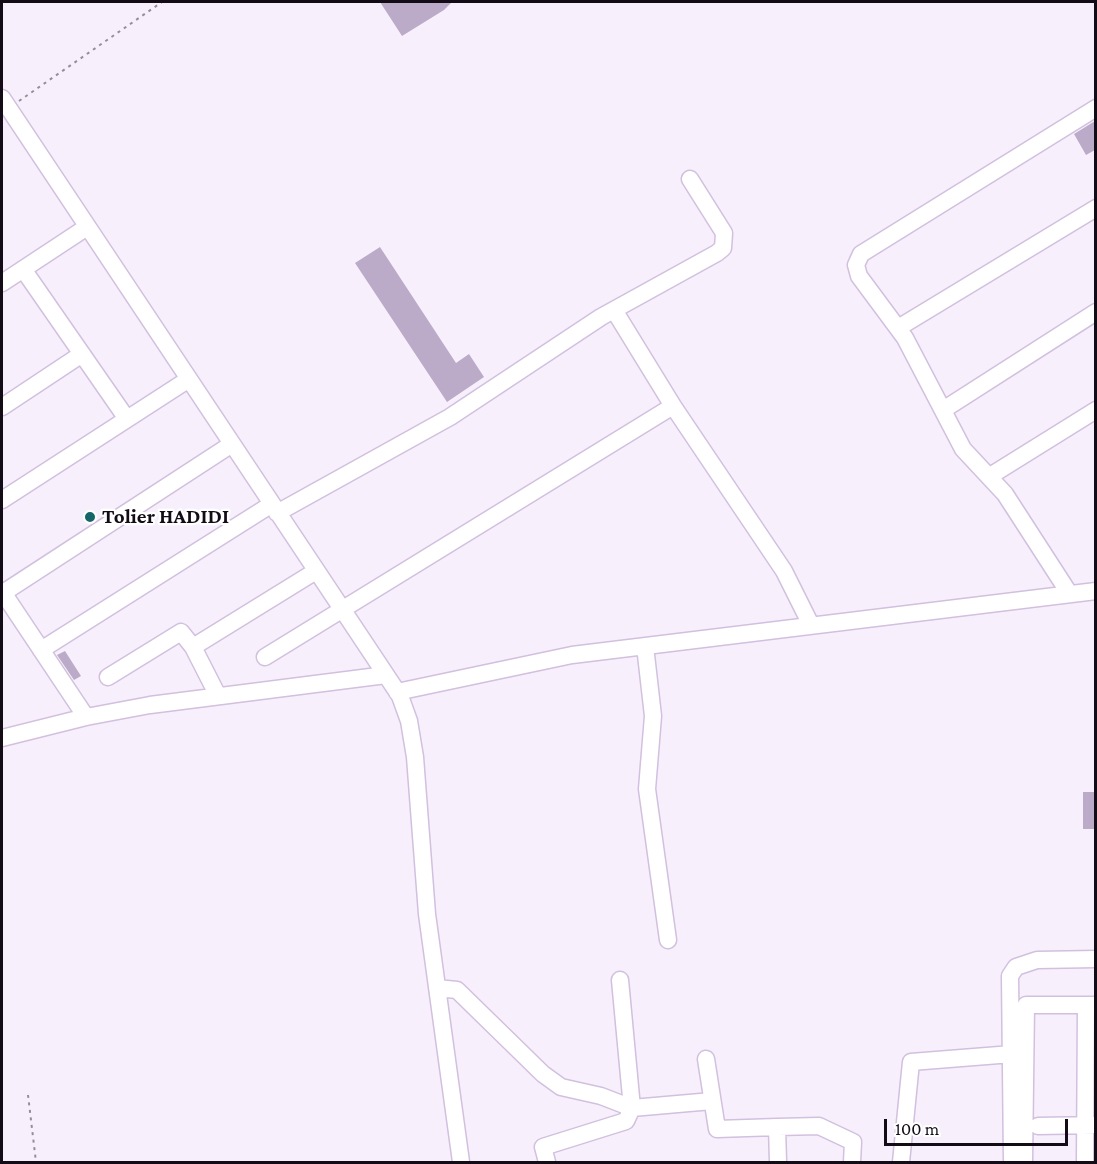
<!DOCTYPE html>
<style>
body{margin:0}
#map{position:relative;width:1097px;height:1164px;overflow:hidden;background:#f7f0fc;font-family:"Crimson Pro",serif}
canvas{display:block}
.frame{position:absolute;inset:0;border:3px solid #130c17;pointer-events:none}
.scale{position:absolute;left:884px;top:1119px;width:184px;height:27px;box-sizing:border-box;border:3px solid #130c17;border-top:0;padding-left:8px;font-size:18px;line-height:21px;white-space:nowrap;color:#130c17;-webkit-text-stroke:4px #fff;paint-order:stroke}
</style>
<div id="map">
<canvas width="1097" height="1164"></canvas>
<div class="frame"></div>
<div class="scale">100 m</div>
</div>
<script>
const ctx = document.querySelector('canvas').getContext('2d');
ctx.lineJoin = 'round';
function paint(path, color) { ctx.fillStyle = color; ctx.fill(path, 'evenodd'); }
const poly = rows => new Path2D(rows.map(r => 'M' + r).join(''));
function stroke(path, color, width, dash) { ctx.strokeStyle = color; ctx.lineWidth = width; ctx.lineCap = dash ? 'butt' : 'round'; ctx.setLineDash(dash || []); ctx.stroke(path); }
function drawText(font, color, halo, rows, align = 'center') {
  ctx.font = font + ' "Crimson Pro",serif'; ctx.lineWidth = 4.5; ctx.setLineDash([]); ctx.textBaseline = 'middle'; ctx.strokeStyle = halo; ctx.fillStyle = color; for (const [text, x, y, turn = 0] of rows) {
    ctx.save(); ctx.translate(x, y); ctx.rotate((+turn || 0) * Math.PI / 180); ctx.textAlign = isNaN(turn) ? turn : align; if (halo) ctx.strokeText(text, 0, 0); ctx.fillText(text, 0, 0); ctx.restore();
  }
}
paint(poly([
 [380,2,452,2,444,10,402,36],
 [1095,121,1095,150,1086,155,1074,134],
 [380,247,456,363,469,354,484,377,447,402,355,263],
 [65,651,81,676,74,680,57,655],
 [1083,792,1095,792,1095,829,1083,829]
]), '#bcabc8');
const minor = poly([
 [2,98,400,696,409,721,415,757,427,914,461,1162],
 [23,269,127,419],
 [2,283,87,227],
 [614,310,673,406,784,571,811,625],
 [898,328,1096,208],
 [2,407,82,354],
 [943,410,1096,312],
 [990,476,1096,410],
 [2,500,189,379],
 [277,513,450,417,601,317,717,253,723,248,724,233,690,179],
 [2,591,86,717],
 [3,593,232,444],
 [1069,593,1005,494,963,449,905,338,859,276,856,265,861,254,1096,108],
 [645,646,653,716,647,789,668,940],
 [193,647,316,571],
 [41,650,272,504],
 [265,657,673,406],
 [108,677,181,632,193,647,218,696],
 [397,692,572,655,1096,591],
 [2,738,86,717,150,705,386,675],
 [620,980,632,1108,712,1101],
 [437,988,457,990,543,1074,561,1087,601,1096,632,1108,626,1121,543,1147,547,1162],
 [706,1059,717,1129,777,1127],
 [1038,1126,1094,1125],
 [778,1162,777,1127,819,1126,853,1142,852,1162],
 [901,1162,911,1062,1012,1054],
 [1012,1162,1010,976,1016,967,1037,960,1096,959],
 [1024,1162,1026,1005,1096,1005],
 [1085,1162,1086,1005]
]);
stroke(minor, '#d2c0de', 19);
stroke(poly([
 [19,101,162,2],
 [28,1095,36,1162]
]), '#958e99', 2, [3, 4.5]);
stroke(minor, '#fff', 16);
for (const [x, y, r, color] of [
 [90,517,6,"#166569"]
]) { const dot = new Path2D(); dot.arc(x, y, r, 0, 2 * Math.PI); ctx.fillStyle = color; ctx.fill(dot); stroke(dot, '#fff', 2); }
drawText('bold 21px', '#130c17', '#fff', [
 ["Tolier HADIDI",102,517]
], 'left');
</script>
